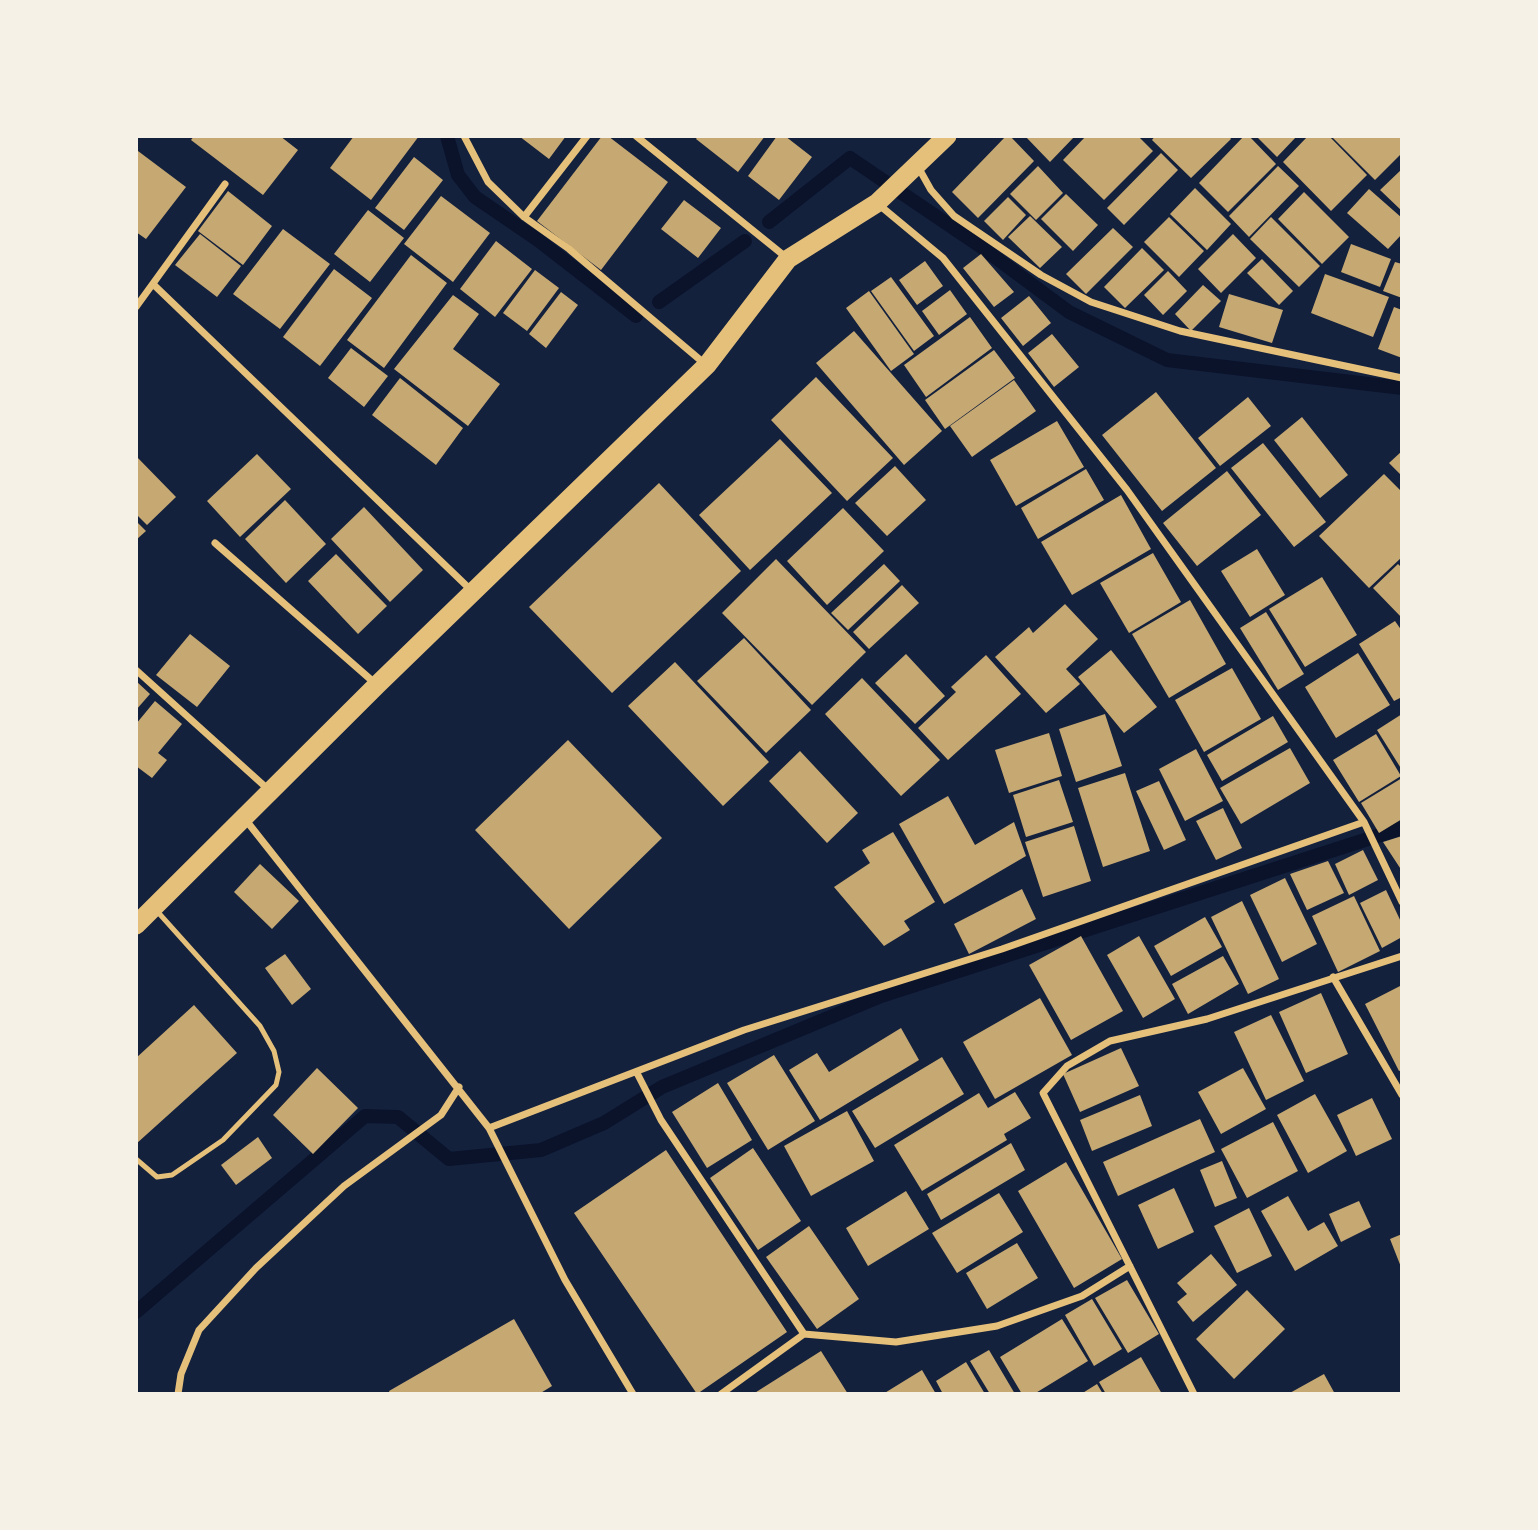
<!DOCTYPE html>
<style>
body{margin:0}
#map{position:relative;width:1538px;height:1530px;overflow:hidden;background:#14213d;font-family:"Space Grotesk",sans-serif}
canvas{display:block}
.frame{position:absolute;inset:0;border:138px solid #f6f1e7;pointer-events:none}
</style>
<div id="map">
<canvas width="1538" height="1530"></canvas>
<div class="frame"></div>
</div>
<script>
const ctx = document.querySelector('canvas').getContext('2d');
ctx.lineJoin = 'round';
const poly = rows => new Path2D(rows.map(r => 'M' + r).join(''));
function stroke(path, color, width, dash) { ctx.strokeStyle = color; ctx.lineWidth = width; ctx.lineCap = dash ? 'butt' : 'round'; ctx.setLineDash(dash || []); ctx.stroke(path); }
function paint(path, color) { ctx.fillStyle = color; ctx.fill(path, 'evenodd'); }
stroke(poly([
 [447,136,458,175,475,197,538,240,636,316],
 [769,222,850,158,980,246,1069,312,1167,360,1402,388],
 [659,302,745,241],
 [136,1312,365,1116,398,1117,449,1159,541,1150,604,1123,662,1087,881,996,1402,828]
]), '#0b132b', 14);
paint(poly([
 [194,136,280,136,298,150,263,195,191,140],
 [354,136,419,136,371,200,330,168],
 [519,136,566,136,549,159],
 [602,136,608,136,668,182,601,270,537,221],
 [698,136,765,136,738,172,696,139],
 [777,136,785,136,812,157,779,200,748,176],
 [1006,136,1010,136,1034,161,978,218,952,192],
 [1025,136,1075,136,1050,162],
 [1086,136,1138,136,1153,151,1104,200,1063,160],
 [1155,136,1229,136,1231,139,1191,178,1152,140],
 [1244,136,1249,136,1276,164,1228,212,1199,183],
 [1256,136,1297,136,1277,157],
 [1308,136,1329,136,1367,175,1331,211,1283,162],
 [1331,136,1398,136,1402,140,1402,153,1375,180],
 [138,151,186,187,146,239,136,232,136,153],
 [1161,153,1178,170,1124,225,1107,208],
 [414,157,443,180,404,230,375,208],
 [1038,166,1063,193,1036,220,1010,194],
 [1278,166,1299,186,1249,237,1229,216],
 [1402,169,1402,211,1380,190],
 [1195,188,1231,224,1207,250,1170,214],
 [1369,189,1402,218,1402,234,1388,249,1347,213],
 [228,191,272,226,243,265,198,231],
 [1304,192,1349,237,1322,264,1278,219],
 [1066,194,1098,225,1073,251,1041,219],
 [441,196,490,233,453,282,404,244],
 [1008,197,1026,215,1003,240,984,221],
 [684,200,721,228,698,258,661,229],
 [368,210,404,238,370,282,334,254],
 [1030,216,1062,247,1040,268,1008,237],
 [1169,217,1204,251,1179,277,1144,242],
 [1271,217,1320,266,1299,287,1250,239],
 [1113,228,1133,247,1086,294,1066,274],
 [283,229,330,264,280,329,233,294],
 [200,234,241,266,217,297,175,265],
 [1233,234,1256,258,1221,293,1198,269],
 [496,241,532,269,495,317,460,289],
 [1351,244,1391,259,1380,287,1341,272],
 [1142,248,1164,270,1125,308,1104,287],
 [981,254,1014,292,994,307,963,268],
 [411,255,447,283,384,368,347,340],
 [1262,259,1293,291,1279,305,1247,273],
 [925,261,943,286,917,305,899,280],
 [1395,262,1402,264,1402,298,1383,291],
 [334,269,372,298,320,366,283,337],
 [535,270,559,288,527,331,503,313],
 [1168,271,1187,291,1163,315,1144,295],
 [1325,274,1389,297,1373,337,1311,313],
 [891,277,934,336,914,351,871,291],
 [1203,285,1221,301,1191,331,1175,314],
 [950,290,967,314,939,335,922,311],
 [869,291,914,354,891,371,846,308],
 [561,292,578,305,546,348,529,334],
 [1229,294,1283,310,1272,343,1219,327],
 [453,295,479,314,453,349,500,384,468,426,394,369],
 [1029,296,1051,323,1023,346,1001,318],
 [1394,307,1402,310,1402,358,1378,349],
 [970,317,992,348,926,397,904,365],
 [854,331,942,431,904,465,816,363],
 [1052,334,1079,367,1054,387,1028,353],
 [351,348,388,376,364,407,328,378],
 [994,350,1015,378,945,429,925,400],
 [816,377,893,458,847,501,771,420],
 [400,378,463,428,436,465,372,415],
 [1014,380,1036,411,972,457,950,426],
 [1156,392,1216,468,1162,511,1102,435],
 [1248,397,1271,426,1220,466,1198,438],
 [1302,417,1348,475,1320,498,1274,440],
 [1057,421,1084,467,1016,506,990,460],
 [780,439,832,493,750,570,699,515],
 [1263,443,1326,522,1294,547,1231,468],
 [1402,451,1402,476,1389,463],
 [257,454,291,489,240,537,207,501],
 [136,456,176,497,147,525,136,514],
 [895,466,926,500,887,536,855,503],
 [1086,469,1104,500,1038,539,1021,508],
 [1227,471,1261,515,1197,566,1163,523],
 [1384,474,1402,492,1402,557,1369,588,1319,536],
 [659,483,741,571,612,693,529,607],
 [1121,495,1151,549,1072,595,1041,542],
 [285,500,326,544,286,583,245,539],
 [364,507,423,570,390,602,331,539],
 [843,508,884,551,827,605,787,561],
 [136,521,146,531,136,540],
 [1257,549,1285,595,1250,617,1221,571],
 [1153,553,1181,602,1129,633,1100,583],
 [336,554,387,606,358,634,308,581],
 [776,559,866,652,812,705,722,613],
 [884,564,900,581,848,630,831,613],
 [1398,564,1402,568,1402,618,1373,588],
 [1322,577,1357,635,1305,667,1269,609],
 [902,585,919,603,869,649,853,632],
 [1190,600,1226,664,1169,698,1132,634],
 [1065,604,1098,639,1066,669,1080,684,1046,713,995,657,1029,627,1033,633],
 [1266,612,1304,674,1278,690,1240,628],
 [1395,621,1402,631,1402,697,1394,701,1359,644],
 [190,634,230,666,197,707,156,675],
 [744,638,811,710,766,753,697,681],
 [1111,650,1157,707,1124,733,1078,677],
 [1358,653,1390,705,1336,738,1305,687],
 [906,654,945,696,915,724,875,683],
 [986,655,1021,694,948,760,918,728,956,692,951,687],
 [675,662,769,762,723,806,628,706],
 [1232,668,1261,719,1204,752,1175,700],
 [862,678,940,760,901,796,825,714],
 [136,681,150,694,136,710],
 [155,701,182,724,158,753,167,760,152,778,136,766,136,724],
 [1105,714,1122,766,1076,782,1059,729],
 [1402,714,1402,770,1377,730],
 [1273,716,1288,742,1222,781,1207,755],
 [1049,733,1062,776,1009,793,995,750],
 [1376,734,1401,776,1359,802,1333,760],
 [568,740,662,838,569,929,475,830],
 [1290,748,1310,783,1241,824,1220,788],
 [1196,749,1223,801,1185,821,1159,769],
 [800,751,858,813,827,843,769,781],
 [1125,773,1150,851,1103,867,1078,788],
 [1402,778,1402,819,1379,833,1361,803],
 [1059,780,1073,822,1026,837,1013,795],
 [1159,781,1186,840,1164,850,1136,791],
 [948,796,975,845,1014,822,1026,856,944,904,899,824],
 [1223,808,1242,848,1216,860,1196,821],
 [1074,826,1091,881,1043,897,1025,842],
 [893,832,935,902,904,921,910,930,884,946,834,887,870,863,862,850],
 [1402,836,1402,871,1383,842],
 [1363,850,1378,880,1349,895,1335,864],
 [1328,861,1344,893,1307,910,1290,874],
 [260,864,299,901,272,929,234,892],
 [1285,878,1317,944,1282,962,1250,895],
 [1022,889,1036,919,969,954,954,924],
 [1386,890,1402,924,1402,937,1382,948,1360,903],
 [1354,896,1380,951,1338,972,1312,916],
 [1242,901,1279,979,1248,994,1211,917],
 [1205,917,1222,947,1171,976,1154,946],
 [1081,936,1123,1011,1071,1040,1029,965],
 [1139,936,1175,999,1143,1018,1107,955],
 [285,954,311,989,292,1005,265,968],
 [1223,956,1239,984,1188,1014,1172,984],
 [1402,985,1402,1070,1399,1071,1365,1004],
 [1321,993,1348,1054,1306,1073,1279,1012],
 [1040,998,1072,1055,995,1099,963,1042],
 [194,1005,237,1053,136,1144,136,1058],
 [1271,1015,1304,1081,1266,1100,1234,1032],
 [901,1028,919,1060,820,1120,789,1070,817,1053,829,1072],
 [1121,1048,1139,1086,1080,1112,1063,1074],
 [774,1055,815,1121,768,1150,727,1083],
 [942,1057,964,1094,875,1148,852,1111],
 [317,1068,358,1108,313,1154,273,1115],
 [1243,1068,1266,1109,1221,1134,1198,1092],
 [718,1083,752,1140,707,1168,672,1112],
 [1015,1092,1031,1118,1004,1134,1007,1140,922,1191,894,1145,979,1093,988,1108],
 [1315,1094,1347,1151,1308,1173,1277,1115],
 [1140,1095,1152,1126,1092,1151,1080,1120],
 [1372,1098,1392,1139,1356,1156,1337,1115],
 [847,1111,874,1161,811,1196,784,1146],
 [1200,1119,1215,1152,1118,1196,1103,1162],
 [1273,1122,1298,1171,1247,1198,1221,1149],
 [258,1137,272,1158,236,1185,221,1165],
 [1011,1143,1025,1170,941,1220,927,1194],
 [753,1148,801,1221,758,1250,710,1178],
 [666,1150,787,1332,697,1394,574,1213],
 [1222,1161,1237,1198,1215,1207,1200,1170],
 [1066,1162,1122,1259,1074,1288,1018,1191],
 [1174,1188,1194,1232,1158,1249,1138,1205],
 [906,1191,929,1229,868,1266,846,1228],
 [999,1193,1023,1232,957,1273,932,1233],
 [1288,1196,1308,1231,1324,1222,1338,1246,1295,1271,1261,1211],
 [1359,1201,1371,1227,1341,1242,1329,1214],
 [1249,1208,1272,1256,1237,1273,1214,1226],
 [809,1226,859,1299,817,1329,766,1257],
 [1402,1234,1402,1267,1401,1267,1390,1239],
 [1017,1243,1038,1278,987,1309,966,1273],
 [1211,1254,1237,1285,1193,1322,1177,1302,1187,1294,1177,1283],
 [1127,1280,1159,1334,1128,1353,1095,1298],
 [1247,1290,1285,1329,1234,1379,1196,1339],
 [1092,1299,1122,1349,1094,1366,1065,1315],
 [514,1319,552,1386,539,1394,390,1394,389,1391],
 [1062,1319,1088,1361,1034,1394,1022,1394,1000,1357],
 [989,1350,1015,1394,990,1394,970,1361],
 [821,1351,848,1394,753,1394],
 [1141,1357,1162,1394,1106,1394,1099,1382],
 [966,1362,985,1394,943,1394,936,1381],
 [922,1370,936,1394,883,1394],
 [1324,1374,1335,1394,1288,1394],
 [1097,1384,1103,1394,1081,1394]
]), '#c6a872');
stroke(poly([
 [136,1159,157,1177,172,1175,223,1140,276,1085,279,1072,274,1051,260,1026,156,910]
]), '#e5c07b', 5);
stroke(poly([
 [464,136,488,182,524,217,569,249,705,364],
 [636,136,787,258],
 [917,165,931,190,954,216,1041,275,1091,302,1180,331,1402,378],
 [878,204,943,258,1127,490,1364,822,1402,902],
 [524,217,587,136],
 [154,285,473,592],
 [136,307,225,184],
 [215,543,377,685],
 [136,670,270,791],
 [245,819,489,1128,565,1280,633,1394],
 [1333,977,1402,1095],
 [637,1073,661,1120,804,1334],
 [489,1128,744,1030,1002,949,1364,822],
 [178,1394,181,1374,199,1330,256,1268,344,1186,441,1115,459,1087],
 [721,1394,804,1334,896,1342,997,1326,1082,1296,1130,1266],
 [1194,1394,1043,1093,1067,1066,1110,1041,1207,1019,1402,956]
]), '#e5c07b', 7);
stroke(poly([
 [136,925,377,685,707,365,788,259,877,203,947,136]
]), '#e5c07b', 19);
</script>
